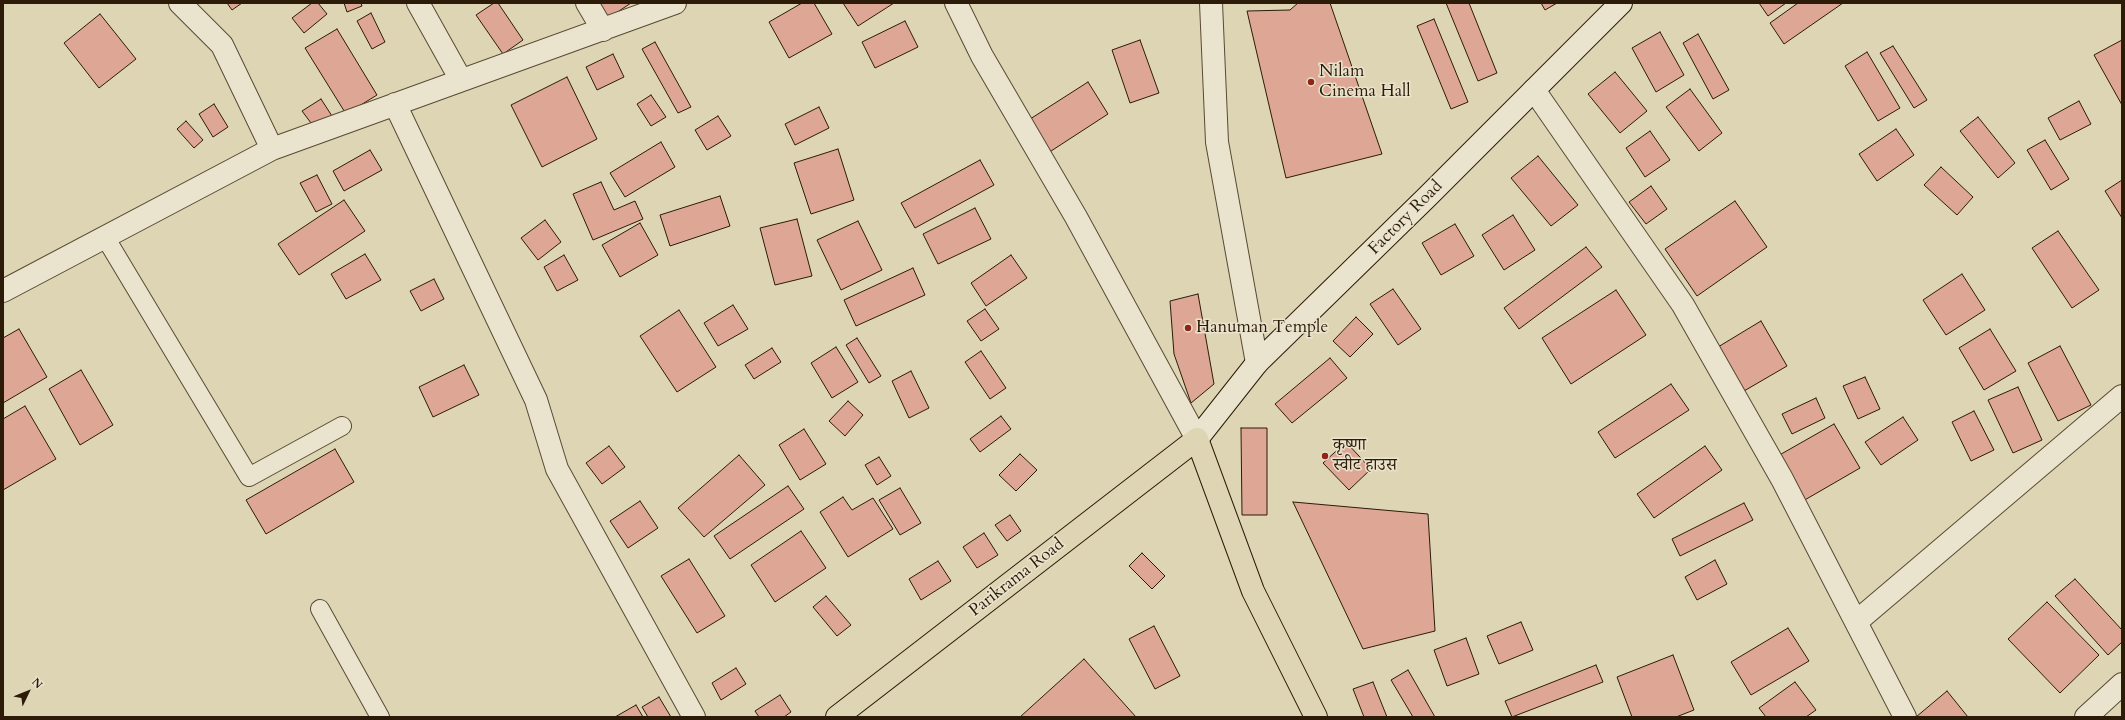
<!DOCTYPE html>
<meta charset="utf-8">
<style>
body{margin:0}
#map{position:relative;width:2125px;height:720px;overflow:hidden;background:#ded5b4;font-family:Cardo,serif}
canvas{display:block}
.frame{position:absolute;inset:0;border:4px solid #2c1b08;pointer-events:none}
.north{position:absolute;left:8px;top:672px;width:40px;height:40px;-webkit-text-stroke:3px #eae4ce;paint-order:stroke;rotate:47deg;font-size:11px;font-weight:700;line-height:16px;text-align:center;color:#2c1b08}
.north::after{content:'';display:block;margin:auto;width:14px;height:18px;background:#2c1b08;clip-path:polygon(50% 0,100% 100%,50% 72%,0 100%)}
</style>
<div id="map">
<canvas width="2125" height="720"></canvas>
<div class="frame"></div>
<div class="north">N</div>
</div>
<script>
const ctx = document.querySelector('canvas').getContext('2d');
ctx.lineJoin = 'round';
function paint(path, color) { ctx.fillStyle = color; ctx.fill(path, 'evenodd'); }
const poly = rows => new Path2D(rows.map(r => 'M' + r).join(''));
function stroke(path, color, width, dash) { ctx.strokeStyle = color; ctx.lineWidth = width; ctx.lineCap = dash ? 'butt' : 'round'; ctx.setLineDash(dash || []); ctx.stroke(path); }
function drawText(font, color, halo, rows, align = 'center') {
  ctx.font = font + ' Cardo,"Noto Serif Devanagari",serif'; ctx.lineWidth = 3; ctx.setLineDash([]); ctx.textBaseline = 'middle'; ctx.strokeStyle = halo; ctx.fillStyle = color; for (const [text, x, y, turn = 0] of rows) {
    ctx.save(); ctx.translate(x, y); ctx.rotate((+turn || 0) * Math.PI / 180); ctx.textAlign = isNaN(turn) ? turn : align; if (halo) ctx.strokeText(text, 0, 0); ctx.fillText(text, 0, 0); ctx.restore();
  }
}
const building = poly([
 [227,3,242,3,232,10,227,3],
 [312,3,318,3,327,14,304,33,292,18,312,3],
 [344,3,361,3,362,6,347,12,344,3],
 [494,3,498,3,523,40,503,54,476,15,494,3],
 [592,3,631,3,604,21,592,3],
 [802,3,814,3,832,34,789,58,769,22,802,3],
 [843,3,894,3,858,26,843,3],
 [1298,3,1330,3,1382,154,1286,178,1247,11,1290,10,1298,3],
 [1446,3,1469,3,1497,73,1478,81,1446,3],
 [1541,3,1557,3,1545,10,1541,3],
 [1759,3,1786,3,1768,16,1759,3],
 [1798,3,1843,3,1784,44,1770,23,1798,3],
 [371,13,385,42,372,49,357,21,371,13],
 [100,14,136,59,99,88,64,43,100,14],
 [1434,19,1468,102,1451,109,1417,26,1434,19],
 [905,21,918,47,875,68,862,42,905,21],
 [337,29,377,95,346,114,305,48,337,29],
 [1660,32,1684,75,1656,92,1632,48,1660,32],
 [1698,34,1729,90,1713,99,1683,43,1698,34],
 [1140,40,1159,93,1130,103,1112,50,1140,40],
 [2122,40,2122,105,2094,55,2122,40],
 [655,42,691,107,678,113,642,49,655,42],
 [1893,46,1927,100,1914,108,1880,53,1893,46],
 [1867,52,1900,108,1878,121,1845,66,1867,52],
 [613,54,624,77,597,90,586,67,613,54],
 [1615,72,1647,111,1620,133,1588,94,1615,72],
 [567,77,597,139,542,167,511,105,567,77],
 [1088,82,1108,114,1048,153,1027,121,1088,82],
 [1690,89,1722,133,1699,151,1666,107,1690,89],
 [651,95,666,117,651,126,637,104,651,95],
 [321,99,332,116,314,127,302,111,321,99],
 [2079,101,2091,124,2060,140,2048,118,2079,101],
 [214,104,228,127,213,137,199,114,214,104],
 [819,107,829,128,795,145,785,124,819,107],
 [718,116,731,136,707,150,695,130,718,116],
 [1978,117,2015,163,1998,178,1960,131,1978,117],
 [186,121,203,140,194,148,177,129,186,121],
 [1896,129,1914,155,1877,181,1859,154,1896,129],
 [1650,131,1670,160,1645,177,1626,148,1650,131],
 [2045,140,2069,179,2051,190,2027,150,2045,140],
 [661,142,675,167,625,197,610,173,661,142],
 [838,149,854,200,811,214,794,163,838,149],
 [370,150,382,170,344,191,333,171,370,150],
 [1538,156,1578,205,1551,226,1511,178,1538,156],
 [980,160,994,185,915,228,901,203,980,160],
 [1941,167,1973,197,1957,215,1924,185,1941,167],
 [317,175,332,204,316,212,300,183,317,175],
 [2122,180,2122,218,2105,191,2122,180],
 [601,182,614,210,635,201,643,219,593,240,573,194,601,182],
 [1651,186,1667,209,1646,224,1629,202,1651,186],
 [720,196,730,226,670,246,660,215,720,196],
 [344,200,365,231,299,275,278,244,344,200],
 [1735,201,1767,247,1697,296,1665,249,1735,201],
 [975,208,991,239,938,264,923,234,975,208],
 [1513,215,1535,250,1504,270,1482,235,1513,215],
 [797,219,812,276,775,285,760,228,797,219],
 [545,220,561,242,538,260,521,238,545,220],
 [858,221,882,270,841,290,817,240,858,221],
 [640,223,658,255,620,277,602,245,640,223],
 [1455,224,1474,256,1441,275,1422,243,1455,224],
 [2058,231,2099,290,2072,308,2032,248,2058,231],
 [1586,247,1602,267,1519,329,1504,308,1586,247],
 [365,254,381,280,346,299,331,274,365,254],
 [564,255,578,280,557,291,544,267,564,255],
 [1011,255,1027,278,986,306,971,283,1011,255],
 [913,268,925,295,856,326,844,300,913,268],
 [1962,274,1985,310,1946,335,1923,300,1962,274],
 [434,279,444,299,421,311,410,291,434,279],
 [1393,289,1421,329,1398,345,1370,304,1393,289],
 [1616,290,1646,335,1571,384,1542,338,1616,290],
 [1198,294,1214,384,1191,403,1174,354,1170,301,1198,294],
 [733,305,748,329,718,346,704,323,733,305],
 [985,309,999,329,981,341,967,321,985,309],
 [679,310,716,367,677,392,640,336,679,310],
 [1356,317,1373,334,1350,357,1333,341,1356,317],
 [1761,321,1787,366,1744,391,1718,347,1761,321],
 [19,329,47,377,3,403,3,338,19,329],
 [1990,329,2016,371,1984,390,1959,348,1990,329],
 [857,338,881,376,869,383,846,345,857,338],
 [2060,346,2091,405,2058,421,2028,363,2060,346],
 [836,347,858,382,832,398,811,363,836,347],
 [772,348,781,362,754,379,745,365,772,348],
 [981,351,1006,388,990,399,965,362,981,351],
 [1330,358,1347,378,1292,423,1275,404,1330,358],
 [464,365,479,395,433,417,419,387,464,365],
 [81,370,113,425,80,445,49,389,81,370],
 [911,371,929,408,909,418,892,381,911,371],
 [1865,377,1880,409,1858,419,1843,386,1865,377],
 [1671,384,1689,410,1615,458,1598,432,1671,384],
 [2018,387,2042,440,2013,453,1988,400,2018,387],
 [1816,398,1825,418,1792,434,1782,414,1816,398],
 [848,401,863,415,845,436,829,421,848,401],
 [25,406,56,459,3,490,3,419,25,406],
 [1974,411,1994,450,1971,461,1952,422,1974,411],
 [1001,416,1011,429,980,452,970,439,1001,416],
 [1903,417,1918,440,1881,465,1865,442,1903,417],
 [1834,424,1860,468,1803,501,1776,457,1834,424],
 [1241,428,1267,428,1267,515,1242,515,1241,428],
 [804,429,826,464,800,480,779,445,804,429],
 [1346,442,1371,469,1349,490,1323,463,1346,442],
 [609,446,625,467,602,484,586,463,609,446],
 [1705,446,1722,470,1654,518,1637,494,1705,446],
 [335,449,354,482,266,534,246,500,335,449],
 [1020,454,1037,470,1016,491,999,475,1020,454],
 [739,455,765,485,704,537,678,508,739,455],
 [879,457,891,476,877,485,865,465,879,457],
 [788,486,804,509,730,559,714,536,788,486],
 [900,488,921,523,900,535,879,500,900,488],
 [843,497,852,510,873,498,893,529,848,557,820,512,843,497],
 [640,501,658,528,628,548,610,521,640,501],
 [1293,502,1428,514,1435,631,1363,649,1293,502],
 [1744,503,1753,520,1680,556,1672,539,1744,503],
 [1010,515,1021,531,1007,541,995,525,1010,515],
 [801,531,826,568,775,602,751,565,801,531],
 [984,533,998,555,977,568,963,547,984,533],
 [1142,553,1165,576,1152,589,1129,566,1142,553],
 [689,559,725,616,697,633,661,576,689,559],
 [1715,560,1727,584,1697,600,1685,577,1715,560],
 [938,561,951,581,921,600,909,579,938,561],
 [2075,579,2122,630,2122,642,2108,655,2055,596,2075,579],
 [826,596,851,625,837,636,813,607,826,596],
 [2047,602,2099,655,2060,693,2008,639,2047,602],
 [1521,622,1533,650,1499,664,1487,636,1521,622],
 [1154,626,1180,676,1155,689,1129,639,1154,626],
 [1788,628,1809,661,1751,695,1731,662,1788,628],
 [1466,638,1479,674,1447,686,1434,650,1466,638],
 [1673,655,1694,710,1676,717,1632,717,1617,677,1673,655],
 [1084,659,1136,717,1020,717,1084,659],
 [1596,665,1603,682,1512,717,1505,701,1596,665],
 [736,668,746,684,721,700,712,683,736,668],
 [1408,670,1435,717,1413,717,1391,680,1408,670],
 [1373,682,1387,717,1364,717,1353,689,1373,682],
 [1795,682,1816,710,1806,717,1766,717,1759,708,1795,682],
 [1947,691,1968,717,1916,717,1947,691],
 [780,695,791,712,784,717,759,717,755,711,780,695],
 [659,697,671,717,648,717,642,707,659,697],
 [636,705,643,717,615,717,636,705]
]);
paint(building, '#dea694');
stroke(building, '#2c1b08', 1);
const service = poly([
 [105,237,249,477,342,426],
 [320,609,380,717]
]);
const minor = poly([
 [180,3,222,45,272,149],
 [418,3,461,80],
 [587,3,603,30],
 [956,3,982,56,1076,217,1197,439],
 [1211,3,1217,142,1257,363],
 [1534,90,1683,305,1782,479,1905,717],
 [395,104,536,400,557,469,694,717],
 [3,291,272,149,675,3],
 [1856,622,2122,396],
 [2086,717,2122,684]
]);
const secondary = poly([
 [1197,439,1257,363,1427,197,1621,3]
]);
const primary = poly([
 [837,717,1197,439,1253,591,1316,717]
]);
stroke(service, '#584a33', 20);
stroke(minor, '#584a33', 24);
stroke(secondary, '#2c1b08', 24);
stroke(primary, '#2c1b08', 24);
stroke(service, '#eae4ce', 18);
stroke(minor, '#eae4ce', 22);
stroke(secondary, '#eae4ce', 22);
stroke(primary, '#ded5b4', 22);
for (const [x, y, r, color] of [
 [1311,82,4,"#8f2418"],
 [1188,328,4,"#8f2418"],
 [1325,456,4,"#8f2418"]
]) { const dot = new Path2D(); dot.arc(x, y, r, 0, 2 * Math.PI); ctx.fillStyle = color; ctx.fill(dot); stroke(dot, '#eae4ce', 1.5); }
drawText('17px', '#2c1b08', '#eae4ce', [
 ["Nilam",1319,72],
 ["Cinema Hall",1319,92],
 ["Hanuman Temple",1196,328],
 ["कृष्णा",1333,446],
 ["स्वीट हाउस",1333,466]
], 'left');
drawText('17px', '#2c1b08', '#eae4ce', [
 ["Factory Road",1406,218,-45],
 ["Parikrama Road",1017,578,-38]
]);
</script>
